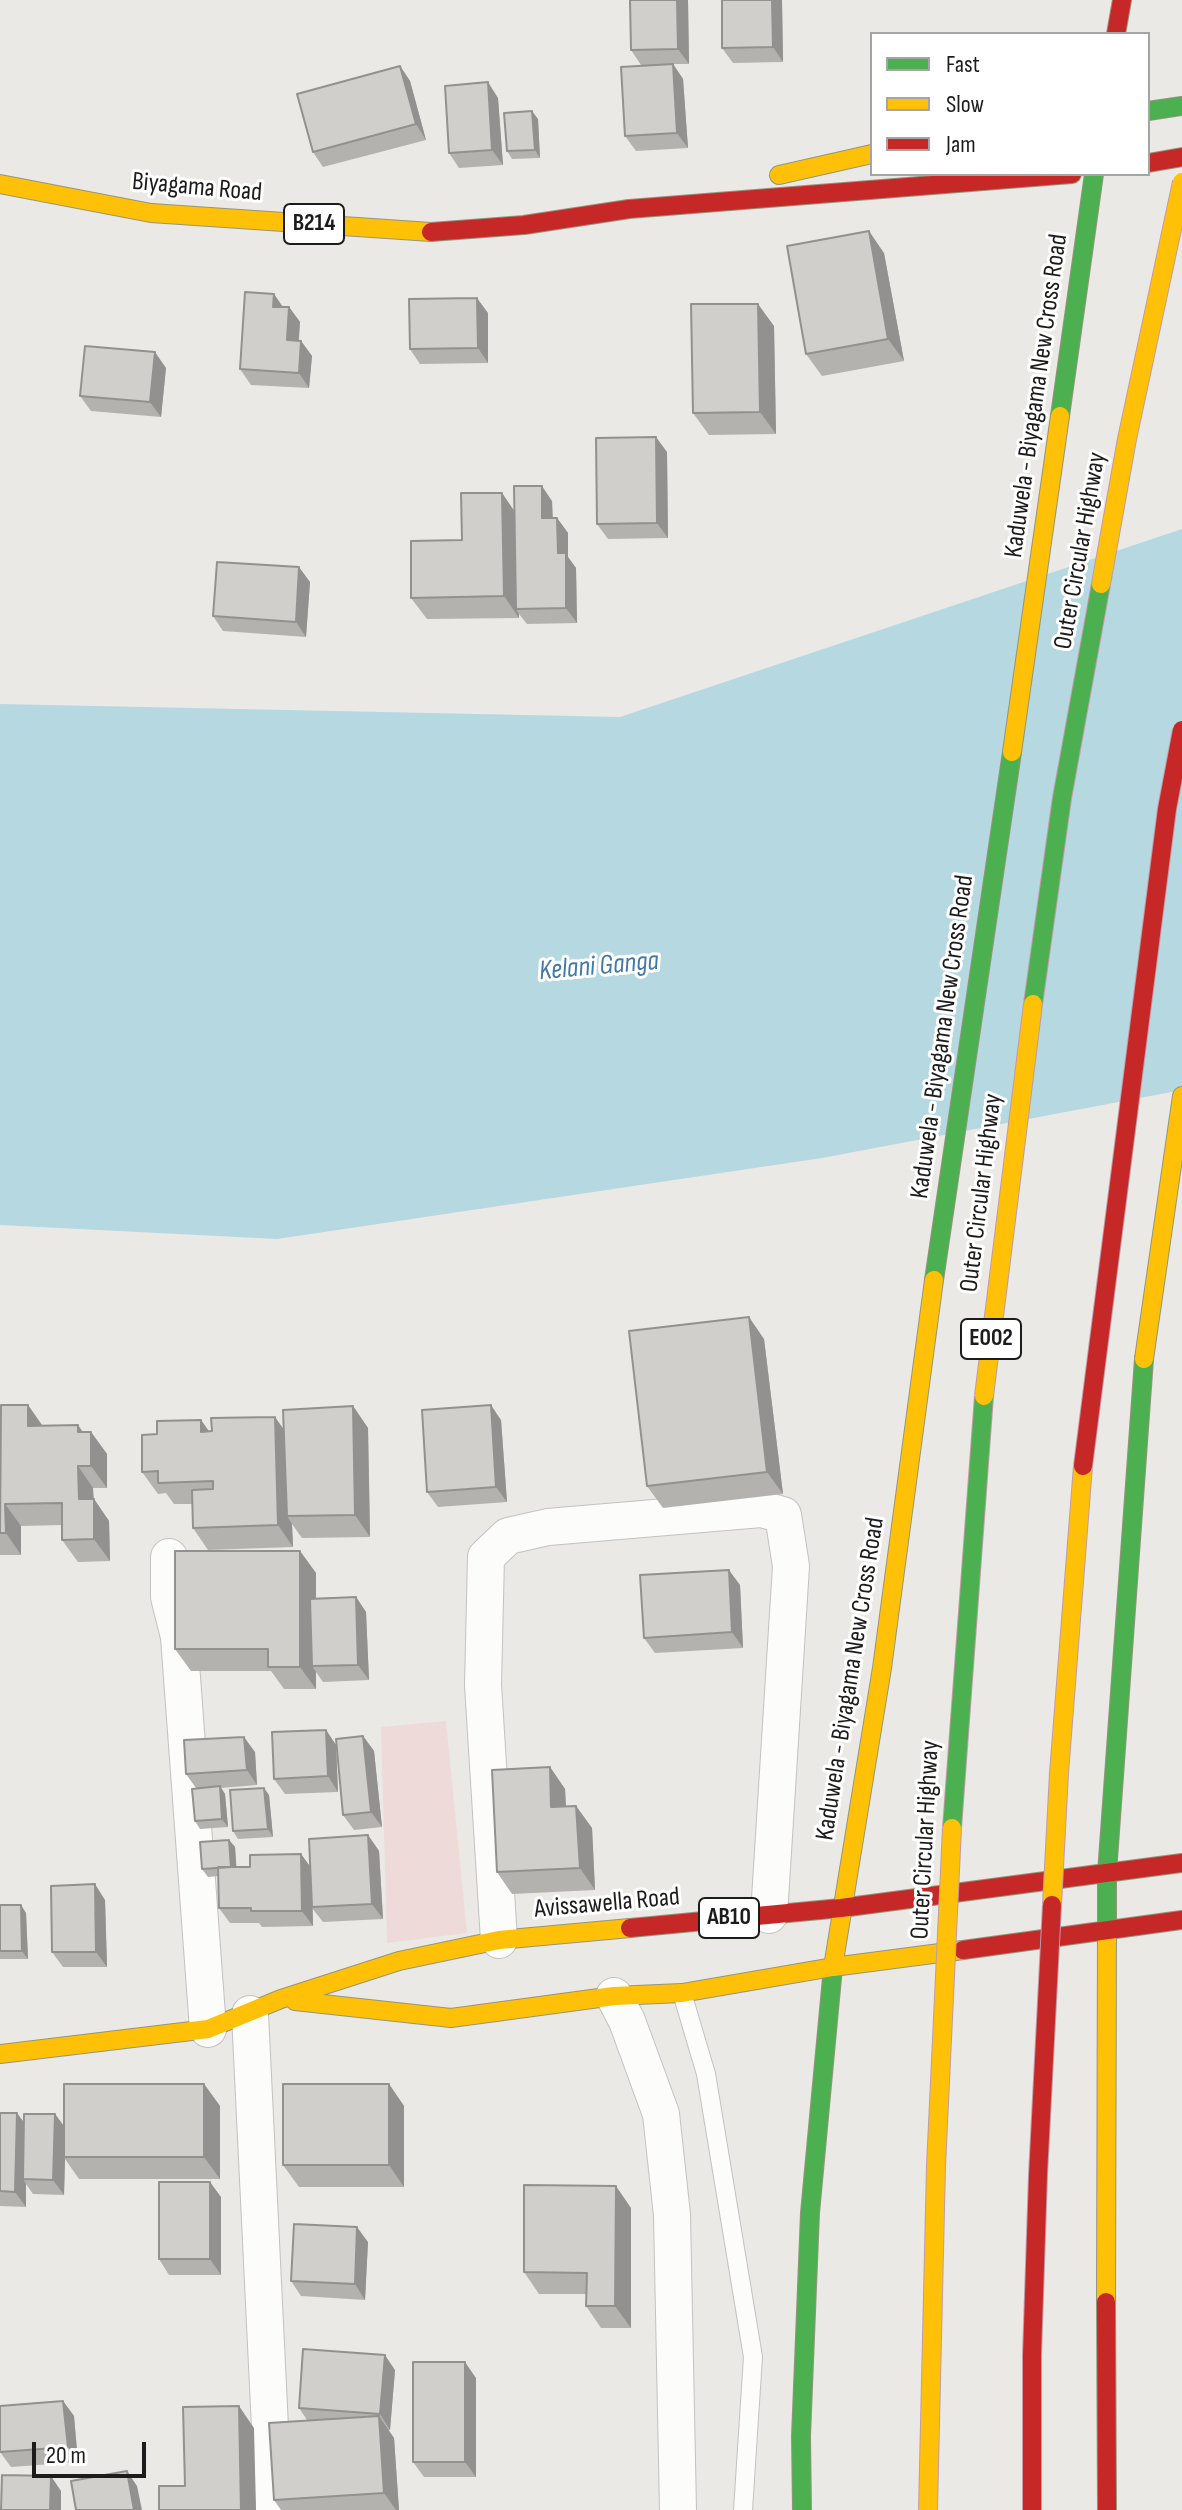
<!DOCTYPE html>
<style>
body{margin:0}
#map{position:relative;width:1182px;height:2510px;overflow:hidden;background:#ebe9e5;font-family:"Sofia Sans Condensed",sans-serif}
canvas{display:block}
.legend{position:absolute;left:870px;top:32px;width:280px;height:144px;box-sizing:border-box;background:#fff;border:2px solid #a4a4a4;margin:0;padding:10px 14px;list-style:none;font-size:24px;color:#1c1c1c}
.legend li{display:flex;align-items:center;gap:16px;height:40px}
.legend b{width:40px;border:2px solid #a4a4a4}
.scale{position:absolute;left:32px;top:2442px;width:114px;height:36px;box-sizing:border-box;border:4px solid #1c1c1c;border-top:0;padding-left:10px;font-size:24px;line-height:28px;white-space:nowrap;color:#1c1c1c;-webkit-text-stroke:6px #fff;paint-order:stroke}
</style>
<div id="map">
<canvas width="1182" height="2510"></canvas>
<ul class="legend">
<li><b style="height:10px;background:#4caf50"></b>Fast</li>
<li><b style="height:10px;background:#ffc107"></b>Slow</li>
<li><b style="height:10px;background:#c62828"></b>Jam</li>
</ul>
<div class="scale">20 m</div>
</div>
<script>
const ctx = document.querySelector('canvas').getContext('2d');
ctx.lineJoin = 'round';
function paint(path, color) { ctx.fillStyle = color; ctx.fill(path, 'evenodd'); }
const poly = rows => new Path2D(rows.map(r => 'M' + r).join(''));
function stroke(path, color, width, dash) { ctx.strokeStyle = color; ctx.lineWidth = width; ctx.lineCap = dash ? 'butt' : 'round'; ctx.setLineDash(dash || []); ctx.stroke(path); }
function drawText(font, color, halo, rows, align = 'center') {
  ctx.font = font + ' "Sofia Sans Condensed",sans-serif'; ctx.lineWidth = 6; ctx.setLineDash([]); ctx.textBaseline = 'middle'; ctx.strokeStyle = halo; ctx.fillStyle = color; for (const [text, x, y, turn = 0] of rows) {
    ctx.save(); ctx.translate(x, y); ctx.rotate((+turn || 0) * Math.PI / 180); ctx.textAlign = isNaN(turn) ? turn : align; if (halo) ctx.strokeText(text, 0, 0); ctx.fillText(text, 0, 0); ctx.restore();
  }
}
paint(poly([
 [446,1721,467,1933,387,1943,381,1727]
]), '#eedbd9');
paint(poly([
 [1182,529,1182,1090,822,1158,277,1239,0,1225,0,704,620,717]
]), '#b6d8e0');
const lane = poly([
 [682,1993,706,2074,753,2357,743,2510]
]);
const street = poly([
 [169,1557,169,1597,179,1637,208,2029],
 [499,1940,483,1685,486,1557,508,1536,548,1527,761,1509,783,1515,791,1566,769,1915],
 [614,1996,627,2021,661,2114,672,2215,678,2510],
 [250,2014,274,2510]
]);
const fast = poly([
 [1148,111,1182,106],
 [1060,416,1094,174],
 [934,1280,1012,752],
 [1107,1931,1107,1873,1144,1359],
 [802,2510,801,2436,810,2213,833,1967]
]);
const slow = poly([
 [779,175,872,154],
 [0,184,151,213,431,232],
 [1012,752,1060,416],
 [1144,1359,1182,1096],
 [833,1967,882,1668,934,1280],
 [295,2001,451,2018,614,1996,682,1993,833,1967,963,1950],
 [0,2054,208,2029,281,1999,399,1961,499,1940,630,1928],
 [1106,2302,1107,1931]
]);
const jam = poly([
 [1116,34,1122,0],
 [1148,163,1182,157],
 [431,232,524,225,629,209,1072,174],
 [630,1928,841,1908,1182,1863],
 [963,1950,1182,1920],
 [1106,2302,1107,2510]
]);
stroke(lane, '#c3c2c1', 20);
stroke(street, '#c3c2c1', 38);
stroke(fast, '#94957c', 20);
stroke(slow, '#94957c', 20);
stroke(jam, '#94957c', 20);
stroke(lane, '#fcfcfb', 18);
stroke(street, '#fcfcfb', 36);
stroke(fast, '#4caf50', 18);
stroke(slow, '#ffc107', 18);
stroke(jam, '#c62828', 18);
const fastBridge = poly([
 [1033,1004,1062,798,1101,584],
 [952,1828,984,1396]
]);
const slowBridge = poly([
 [1101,584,1127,439,1182,182],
 [984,1396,1033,1004],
 [1052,1905,1059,1773,1083,1466],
 [928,2510,936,2166,952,1828]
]);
const jamBridge = poly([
 [1083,1466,1167,809,1182,730],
 [1032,2510,1032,2355,1038,2175,1052,1905]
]);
stroke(fastBridge, '#c19ba7', 20, []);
stroke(slowBridge, '#c19ba7', 20, []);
stroke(jamBridge, '#c19ba7', 20, []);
stroke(fastBridge, '#4caf50', 18);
stroke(slowBridge, '#ffc107', 18);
stroke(jamBridge, '#c62828', 18);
paint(poly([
 [630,0,688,0,689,64,673,64,683,79,688,148,636,151,625,136,666,65,641,65,631,50],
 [782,0,783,62,733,63,722,48],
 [400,66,410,81,426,140,323,167,313,152],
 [498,98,503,165,459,168,449,153],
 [538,119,540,158,512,159,507,151],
 [884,253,904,361,822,376,806,354],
 [274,294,283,307,289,307,300,322,299,341,301,341,312,356,309,388,251,385,240,369],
 [488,313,488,363,420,364,410,349],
 [774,326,776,434,709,435,693,413],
 [166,368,161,417,91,411,80,396],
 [667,452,668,538,608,539,597,524],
 [502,493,514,511,552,501,553,518,557,518,568,533,568,557,576,568,577,623,527,624,519,614,519,618,427,619,411,598],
 [310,582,306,637,223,631,213,616],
 [764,1339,783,1494,663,1508,647,1486],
 [28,1405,43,1426,83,1432,91,1432,107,1454,107,1488,93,1488,94,1499,109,1521,110,1561,78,1562,62,1540,62,1525,21,1526,21,1555,0,1555,0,1426],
 [353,1406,368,1428,370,1537,302,1538,292,1524,293,1547,208,1550,193,1528,192,1504,174,1504,166,1493,158,1494,142,1472,157,1434,201,1420,209,1431,284,1430],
 [501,1420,507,1502,438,1507,427,1492],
 [300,1551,316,1573,316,1598,356,1597,366,1612,369,1680,323,1682,316,1672,316,1689,284,1689,271,1671,191,1671,175,1649],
 [740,1585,743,1648,655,1653,644,1638],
 [326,1730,336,1745,338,1792,285,1794,274,1779],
 [363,1736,374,1751,382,1827,354,1830,343,1815],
 [255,1752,257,1785,221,1788,225,1794,228,1827,200,1829,195,1821,196,1788,186,1774],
 [550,1767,565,1789,566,1807,576,1806,592,1828,595,1890,512,1894,497,1872],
 [269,1795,273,1837,238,1839,233,1831],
 [368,1835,379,1851,383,1919,323,1922,312,1908,313,1926,262,1927,259,1923,230,1923,219,1908,219,1876,208,1877,202,1869,229,1840,235,1847,236,1867,250,1867,301,1854,310,1867],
 [105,1900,107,1967,63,1967,52,1952],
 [0,1905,26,1913,28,1959,0,1959],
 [204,2084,220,2106,220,2179,79,2179,65,2159,64,2195,33,2194,26,2184,26,2207,0,2206,0,2113,17,2113,24,2123,55,2114,64,2126],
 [389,2084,404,2106,404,2187,299,2187,283,2165],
 [221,2197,221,2275,169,2275,159,2259],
 [631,2208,631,2328,601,2328,586,2306,586,2294,539,2294,524,2272],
 [368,2242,365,2300,301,2296,291,2281],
 [395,2370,390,2430,388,2430,394,2438,399,2510,281,2510,274,2500,307,2420,299,2408],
 [476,2378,476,2477,424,2477,413,2462],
 [63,2401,74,2416,78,2462,11,2467,0,2452]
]), '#b4b2af');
paint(poly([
 [677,0,688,0,689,64,678,49],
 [772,0,782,0,783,62,773,47],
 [673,64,683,79,688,148,677,133],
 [400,66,410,81,426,140,416,124],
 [488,82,498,98,503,165,492,150],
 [532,111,538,119,540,158,535,150],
 [869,231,884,253,904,361,888,339],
 [274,294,284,309,273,307],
 [477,298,488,313,488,363,478,348],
 [758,304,774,326,776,434,760,412],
 [289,307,300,322,297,356,287,340],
 [301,341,312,356,309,388,299,373],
 [155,352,166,368,161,417,150,402],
 [656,437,667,452,668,538,657,523],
 [542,486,552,501,553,533,542,518],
 [502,493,517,515,516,609,519,614,519,618,504,596],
 [557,518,568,533,568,557,576,568,577,623,566,608,558,553],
 [299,567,310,582,306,637,296,622],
 [749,1317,764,1339,783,1494,767,1472],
 [28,1405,43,1427,28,1426],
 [491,1405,501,1420,507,1502,496,1487],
 [353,1406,368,1428,370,1537,355,1515],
 [275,1417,290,1438,287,1516,292,1524,293,1547,278,1525],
 [201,1420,216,1442,201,1432],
 [78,1425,91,1444,91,1432,107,1454,107,1488,91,1466,78,1432],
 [78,1466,93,1488,94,1521,79,1499],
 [94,1499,109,1521,110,1561,94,1539],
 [5,1504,21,1526,21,1555,6,1533],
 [300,1551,316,1573,316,1666,312,1666,316,1672,316,1689,300,1667],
 [729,1570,740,1585,743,1648,732,1632],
 [356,1597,366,1612,369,1680,358,1665],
 [326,1730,336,1745,338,1792,328,1776],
 [363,1736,374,1751,382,1827,371,1812],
 [244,1737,255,1752,257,1785,247,1770],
 [550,1767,565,1789,567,1829,551,1807],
 [220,1786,225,1794,228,1827,222,1819],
 [264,1788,269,1795,273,1837,268,1829],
 [576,1806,592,1828,595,1890,580,1868],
 [368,1835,379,1851,383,1919,372,1904],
 [229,1840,235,1847,237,1875,231,1867],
 [301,1854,312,1869,313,1926,302,1911],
 [95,1884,105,1900,107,1967,96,1952],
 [21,1905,26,1913,28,1959,22,1951],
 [204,2084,220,2106,220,2179,204,2157],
 [389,2084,404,2106,404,2187,389,2165],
 [17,2113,28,2128,23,2179,26,2184,26,2207,15,2192],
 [55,2114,66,2129,64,2157,65,2159,64,2195,53,2180],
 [210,2182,221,2197,221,2275,210,2259],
 [616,2186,631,2208,631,2328,615,2306],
 [357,2227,368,2242,365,2300,355,2284],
 [385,2355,395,2370,390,2430,380,2414],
 [465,2362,476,2378,476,2477,465,2462],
 [63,2401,74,2416,78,2462,68,2447],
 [239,2406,254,2428,256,2510,241,2510],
 [379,2416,394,2438,399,2510,396,2510,384,2493],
 [127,2471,137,2486,142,2510,134,2510],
 [51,2476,61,2491,61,2510,50,2510]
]), '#92918f');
const building = poly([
 [630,0,677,0,678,49,631,50,630,0],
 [722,0,772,0,773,47,722,48,722,0],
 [673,64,677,133,625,136,621,67,673,64],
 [400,66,416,124,313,152,297,94,400,66],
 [488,82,492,150,449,153,445,86,488,82],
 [532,111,535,150,507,151,504,113,532,111],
 [869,231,888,339,806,354,787,246,869,231],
 [245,292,274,294,273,307,289,307,287,340,301,341,299,373,240,369,245,292],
 [477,298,478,348,410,349,409,299,477,298],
 [691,304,758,304,760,412,693,413,691,304],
 [85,346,155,352,150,402,80,396,85,346],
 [656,437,657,523,597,524,596,438,656,437],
 [514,486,542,486,542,518,557,518,558,553,566,553,566,608,516,609,514,486],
 [461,493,502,493,504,596,411,598,411,541,462,540,461,493],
 [217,562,299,567,296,622,213,616,217,562],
 [749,1317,767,1472,647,1486,629,1331,749,1317],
 [1,1405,28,1405,28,1426,78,1425,78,1432,91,1432,91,1466,78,1466,79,1499,94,1499,94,1539,62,1540,62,1503,5,1504,6,1533,0,1533,1,1405],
 [491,1405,496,1487,427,1492,422,1410,491,1405],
 [353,1406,355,1515,287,1516,283,1410,353,1406],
 [275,1417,278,1525,193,1528,192,1490,213,1489,213,1481,158,1483,158,1471,142,1472,142,1435,157,1434,157,1421,201,1420,201,1432,212,1431,211,1418,275,1417],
 [175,1551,300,1551,300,1667,268,1667,268,1649,175,1649,175,1551],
 [729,1570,732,1632,644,1638,640,1575,729,1570],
 [356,1597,358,1665,312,1666,310,1599,356,1597],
 [326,1730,328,1776,274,1779,272,1732,326,1730],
 [363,1736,371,1812,343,1815,336,1739,363,1736],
 [244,1737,247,1770,186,1774,184,1740,244,1737],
 [550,1767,551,1807,576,1806,580,1868,497,1872,492,1770,550,1767],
 [220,1786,222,1819,195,1821,192,1789,220,1786],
 [264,1788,268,1829,233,1831,230,1790,264,1788],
 [368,1835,372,1904,312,1907,309,1839,368,1835],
 [229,1840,231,1867,202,1869,200,1842,229,1840],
 [301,1854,302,1911,251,1911,251,1908,219,1908,218,1867,250,1867,250,1855,301,1854],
 [95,1884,96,1952,52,1952,51,1886,95,1884],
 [0,1905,21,1905,22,1951,0,1951,0,1905],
 [64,2084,204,2084,204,2157,64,2157,64,2084],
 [283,2084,389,2084,389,2165,283,2165,283,2084],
 [0,2113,17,2113,15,2192,0,2191,0,2113],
 [24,2114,55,2114,53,2180,23,2179,24,2114],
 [159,2182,210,2182,210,2259,159,2259,159,2182],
 [524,2185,616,2186,615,2306,586,2306,587,2273,524,2272,524,2185],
 [294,2224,357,2227,355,2284,291,2281,294,2224],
 [303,2349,385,2355,380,2414,299,2408,303,2349],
 [413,2362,465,2362,465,2462,413,2462,413,2362],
 [63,2401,68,2447,0,2452,0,2406,63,2401],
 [239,2406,241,2510,159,2510,159,2486,185,2486,183,2407,239,2406],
 [379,2416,384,2493,274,2500,269,2423,379,2416],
 [127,2471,134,2510,76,2510,71,2481,127,2471],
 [2,2475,51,2476,50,2510,1,2510,2,2475]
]);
paint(building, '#d1cfcc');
stroke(building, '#92918f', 2);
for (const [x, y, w] of [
 [314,224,60],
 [991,1339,60],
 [729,1918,60]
]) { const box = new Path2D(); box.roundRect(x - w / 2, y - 20, w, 40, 6); ctx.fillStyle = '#fff'; ctx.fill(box); stroke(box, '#1c1c1c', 2); }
drawText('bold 24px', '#1c1c1c', null, [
 ["B214",314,224],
 ["E002",991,1339],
 ["AB10",729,1918]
]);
drawText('26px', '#1c1c1c', '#fff', [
 ["Biyagama Road",197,188,5],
 ["Kaduwela - Biyagama New Cross Road",1037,396,-82],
 ["Outer Circular Highway",1081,551,-80],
 ["Kaduwela - Biyagama New Cross Road",943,1037,-82],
 ["Outer Circular Highway",982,1193,-83],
 ["Kaduwela - Biyagama New Cross Road",851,1679,-81],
 ["Outer Circular Highway",926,1840,-87],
 ["Avissawella Road",607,1904,-5]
]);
drawText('italic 28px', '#4378a7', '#fff', [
 ["Kelani Ganga",599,967,-5]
]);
</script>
